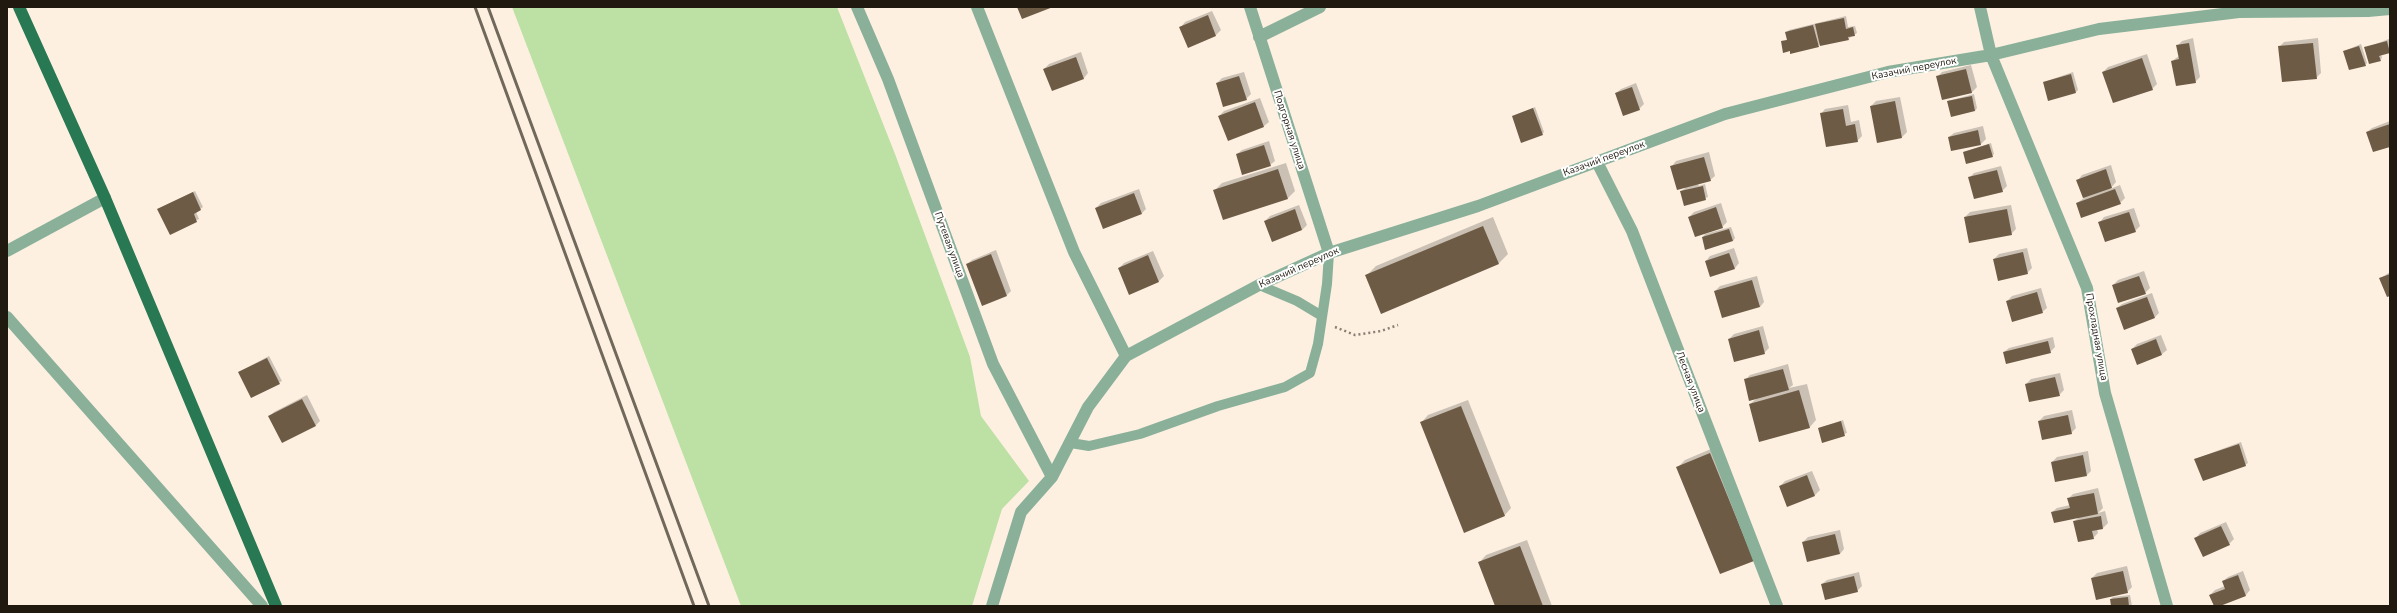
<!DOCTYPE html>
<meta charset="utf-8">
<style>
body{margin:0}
#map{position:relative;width:2397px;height:613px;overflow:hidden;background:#fdf0e1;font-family:"Nunito Sans",sans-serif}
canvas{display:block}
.frame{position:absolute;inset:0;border:8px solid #20190f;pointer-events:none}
</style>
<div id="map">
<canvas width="2397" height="613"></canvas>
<div class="frame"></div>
</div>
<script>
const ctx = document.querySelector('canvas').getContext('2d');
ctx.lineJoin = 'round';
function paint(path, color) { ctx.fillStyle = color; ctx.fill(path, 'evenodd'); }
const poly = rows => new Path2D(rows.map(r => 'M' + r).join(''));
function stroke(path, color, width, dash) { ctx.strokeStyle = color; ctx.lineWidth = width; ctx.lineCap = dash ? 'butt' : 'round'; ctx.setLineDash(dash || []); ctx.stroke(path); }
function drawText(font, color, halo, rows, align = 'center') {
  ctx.font = font + ' "Nunito Sans",sans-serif'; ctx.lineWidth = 4; ctx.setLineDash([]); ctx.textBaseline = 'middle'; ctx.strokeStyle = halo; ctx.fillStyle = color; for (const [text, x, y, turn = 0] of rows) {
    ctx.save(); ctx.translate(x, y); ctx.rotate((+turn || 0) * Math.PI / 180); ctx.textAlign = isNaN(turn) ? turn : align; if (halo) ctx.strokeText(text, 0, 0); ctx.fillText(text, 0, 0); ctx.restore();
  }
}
paint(poly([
 [512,7,837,7,895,154,970,357,981,416,1029,481,1002,509,972,606,741,606]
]), '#bde0a5');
paint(poly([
 [1212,11,1221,30,1216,35,1189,46,1181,27,1185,22],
 [1846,16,1848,27,1855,26,1857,33,1848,39,1791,50,1782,42,1788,39,1787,32,1789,30],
 [2193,38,2200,77,2195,82,2172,61,2179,56,2177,46,2182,41],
 [2318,38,2321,73,2316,78,2279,47,2284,42],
 [2389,39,2390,51,2381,54,2382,58,2380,60,2365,48],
 [2361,44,2367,63,2365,65,2344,51],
 [1081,52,1088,73,1084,78,1052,90,1044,69,1049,64],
 [2147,54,2157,84,2152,89,2103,72,2108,67],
 [1971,65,1977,87,1972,92,1942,99,1937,77,1942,72],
 [1244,72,1251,94,1246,99,1217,83,1222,78],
 [2073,72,2078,90,2076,92,2044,82],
 [1636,83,1644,104,1639,109,1616,93,1621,89],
 [1974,94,1977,108,1975,111,1948,101],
 [1900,97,1907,132,1902,137,1878,142,1871,106,1876,101],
 [1260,98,1269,122,1264,126,1228,140,1219,116,1224,111],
 [1848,105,1851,122,1859,120,1862,136,1857,141,1821,114,1825,109],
 [1535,107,1544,132,1542,134,1513,116],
 [2390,121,2390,145,2367,132,2372,128],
 [1983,126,1986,139,1980,145,1949,137,1954,133],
 [1269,141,1275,161,1270,165,1237,154,1242,150],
 [1991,143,1994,154,1992,156,1964,152],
 [1709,152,1715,176,1710,180,1698,184,1699,186,1705,184,1708,197,1685,205,1682,191,1686,187,1672,166,1676,161],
 [1286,163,1295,191,1288,198,1224,219,1214,191,1222,183],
 [2111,165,2116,182,2110,189,2120,185,2125,198,2120,203,2077,203,2084,198,2078,180,2082,175],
 [2001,166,2007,186,2002,191,1969,178,1974,173],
 [1139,189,1146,209,1142,213,1096,208,1101,203],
 [195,191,203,207,196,212,199,219,170,233,158,209],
 [1721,203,1727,222,1722,227,1689,217,1694,212],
 [1299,205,1307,225,1302,230,1272,241,1265,221,1270,216],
 [2011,205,2016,229,2011,234,1965,217,1970,212],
 [2134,208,2140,226,2135,231,2100,222,2104,217],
 [1493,217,1508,254,1499,263,1382,312,1366,276,1376,266],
 [1731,227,1735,238,1733,241,1703,237,1705,234],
 [1734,248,1739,263,1735,268,1711,276,1706,261,1710,256],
 [2027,248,2032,268,2027,273,1994,259,1999,254],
 [996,250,1011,291,1007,295,967,264,972,260],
 [1153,251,1164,276,1159,281,1129,294,1119,268,1124,263],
 [2144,271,2150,288,2145,293,2113,285,2118,280],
 [2390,272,2390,295,2381,278],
 [1757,276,1764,302,1760,307,1715,291,1720,286],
 [2041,288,2047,308,2042,312,2007,301,2012,296],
 [2152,293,2159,313,2155,317,2117,308,2122,304],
 [1763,326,1769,348,1764,353,1729,339,1734,334],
 [2161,335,2167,350,2162,354,2138,364,2132,349,2137,344],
 [2053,337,2055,347,2050,352,2004,352,2009,348],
 [269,356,282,381,252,396,239,372],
 [1788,364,1793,385,1789,388,1807,384,1816,420,1809,428,1750,404,1757,398,1745,380,1750,375],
 [2060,373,2064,390,2059,395,2026,384,2031,379],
 [307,395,320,421,315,426,270,416,274,412],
 [1468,400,1511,508,1504,516,1421,423,1428,415],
 [2072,410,2076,428,2071,433,2039,421,2044,416],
 [1843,420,1847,433,1823,441,1819,428],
 [2241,442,2248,463,2245,465,2195,459],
 [1718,446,1753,560,1678,467,1685,460],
 [2088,451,2091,471,2087,475,2052,462,2057,457],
 [1812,471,1820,490,1815,495,1787,506,1780,486,1785,481],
 [2098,488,2103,508,2098,513,2105,511,2108,523,2103,528,2097,529,2098,533,2093,538,2074,522,2079,517,2052,512,2057,508,2070,505,2069,498,2073,494],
 [2226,522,2234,539,2229,544,2196,538,2200,533],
 [1840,530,1844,549,1840,554,1803,542,1808,537],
 [1527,540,1552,606,1496,606,1479,563,1486,555],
 [2127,566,2132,587,2127,592,2092,578,2097,573],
 [2243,571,2250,590,2246,595,2215,606,2210,595,2215,590,2225,586,2223,581,2228,577],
 [1859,572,1862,586,1857,591,1822,584,1827,580],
 [2130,595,2132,606,2112,606,2111,599,2113,597]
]), '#0003');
paint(poly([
 [1017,7,1053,7,1022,19],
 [1208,15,1216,36,1188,48,1179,27],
 [1844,18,1846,29,1853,27,1855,36,1848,37,1849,40,1820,46,1815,24],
 [1813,25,1819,47,1790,54,1790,51,1783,53,1781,41,1787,40,1785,32],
 [2387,41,2390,53,2379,56,2381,61,2369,64,2364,47],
 [2189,43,2196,83,2176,86,2171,61,2179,59,2176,45],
 [2313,43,2317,79,2282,82,2278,46],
 [2359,46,2366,66,2349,70,2343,51],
 [1076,57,1084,79,1052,91,1043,69],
 [2142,58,2153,90,2113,103,2102,72],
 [1966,69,1972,93,1942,100,1936,76],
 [2071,74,2076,93,2048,101,2043,82],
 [1239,76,1247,100,1223,107,1216,83],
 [1632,87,1640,110,1623,116,1615,93],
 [1972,96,1975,111,1951,117,1947,101],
 [1895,101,1902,138,1877,143,1870,106],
 [1255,102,1264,127,1228,141,1218,116],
 [1533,108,1543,135,1521,143,1512,116],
 [1843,109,1846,126,1855,124,1858,142,1826,147,1820,113],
 [2390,124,2390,147,2373,152,2366,132],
 [1978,130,1981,145,1951,151,1948,137],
 [1989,144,1993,157,1966,164,1963,152],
 [1264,145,1271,166,1242,175,1236,154],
 [1704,157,1711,181,1677,190,1670,166],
 [1278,169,1288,199,1223,220,1213,190],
 [2106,169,2112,188,2083,198,2076,180],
 [1997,170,2003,192,1974,199,1968,177],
 [1703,186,1706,200,1684,206,1680,191],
 [2115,189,2121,204,2081,218,2076,203],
 [193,192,201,210,194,214,197,222,170,235,157,209],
 [1134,193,1142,214,1103,229,1095,208],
 [1716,207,1723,228,1695,237,1688,217],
 [1295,209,1302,230,1272,242,1264,221],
 [2007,209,2012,235,1969,243,1964,217],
 [2129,212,2136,232,2105,242,2098,222],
 [1483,226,1499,264,1381,314,1365,275],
 [1729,229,1733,241,1705,250,1702,237],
 [2023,252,2028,274,1998,281,1993,259],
 [1729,253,1735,269,1710,277,1705,261],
 [991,254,1007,296,982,306,966,264],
 [1148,255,1159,282,1129,295,1118,268],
 [2390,274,2390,296,2387,297,2379,278],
 [2139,276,2146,294,2118,303,2112,285],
 [1752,280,1760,307,1722,318,1714,291],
 [2037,292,2043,313,2012,322,2006,301],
 [2147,297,2155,318,2124,330,2116,308],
 [1759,330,1765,354,1734,362,1728,339],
 [2156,339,2162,355,2137,365,2131,349],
 [2048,341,2051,353,2006,364,2003,352],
 [267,358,280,384,251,398,238,372],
 [1783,369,1789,390,1749,401,1744,379],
 [2055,377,2060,396,2029,402,2025,384],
 [1799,390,1810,428,1759,442,1749,404],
 [302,399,316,426,282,443,268,416],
 [1461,406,1505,516,1464,533,1420,422],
 [2068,415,2072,434,2042,440,2038,421],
 [1841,421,1845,436,1822,443,1818,428],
 [2239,444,2246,466,2203,481,2194,459],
 [1710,453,1754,561,1720,574,1676,467],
 [2083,455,2087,476,2055,482,2051,462],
 [1807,475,1815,496,1787,507,1779,486],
 [2094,493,2098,514,2054,523,2051,512,2070,508,2067,498],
 [2101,516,2103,529,2092,531,2094,539,2078,542,2073,521],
 [2221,526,2230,545,2203,557,2194,538],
 [1835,534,1840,554,1807,562,1802,542],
 [1520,546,1543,606,1495,606,1478,562],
 [2123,571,2128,593,2096,600,2091,578],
 [2238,575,2246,596,2220,606,2214,606,2209,595,2225,589,2222,581],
 [1854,576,1858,592,1825,600,1821,584],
 [2128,597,2129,606,2111,606,2110,599]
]), '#6d5b45');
stroke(poly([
 [1335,327,1355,335,1381,331,1398,325]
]), '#887e72', 2.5, [2, 3]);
stroke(poly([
 [1259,285,1297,301,1322,316],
 [1071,443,1089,446,1140,434,1218,406,1285,387,1310,373,1318,344,1327,284,1329,253]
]), '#8ab09a', 10);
stroke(poly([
 [857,7,888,79,993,364,1052,477],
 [977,7,1074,252,1126,356],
 [1250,7,1329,253],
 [1980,7,1991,55,2087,288,2105,393,2167,606],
 [1259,37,1320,7],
 [1597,162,1632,231,1777,606],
 [7,251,105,198],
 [7,317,262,606],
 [992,606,1021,512,1052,477,1088,407,1126,356,1259,285,1329,253,1478,206,1725,114,1888,72,1991,55,2099,29,2239,12,2368,11,2390,9]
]), '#8ab09a', 12);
stroke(poly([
 [19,7,105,198,276,606]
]), '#287853', 12);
stroke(poly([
 [475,7,694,606],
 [488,7,709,606]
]), '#71685c', 3);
drawText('10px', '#20190f', '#fff', [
 ["Казачий переулок",1914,69,-11],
 ["Подгорная улица",1289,130,72],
 ["Казачий переулок",1604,159,-20],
 ["Путевая улица",949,245,70],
 ["Казачий переулок",1299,268,-24],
 ["Прохладная улица",2096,337,80],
 ["Лесная улица",1690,382,69]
]);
</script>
